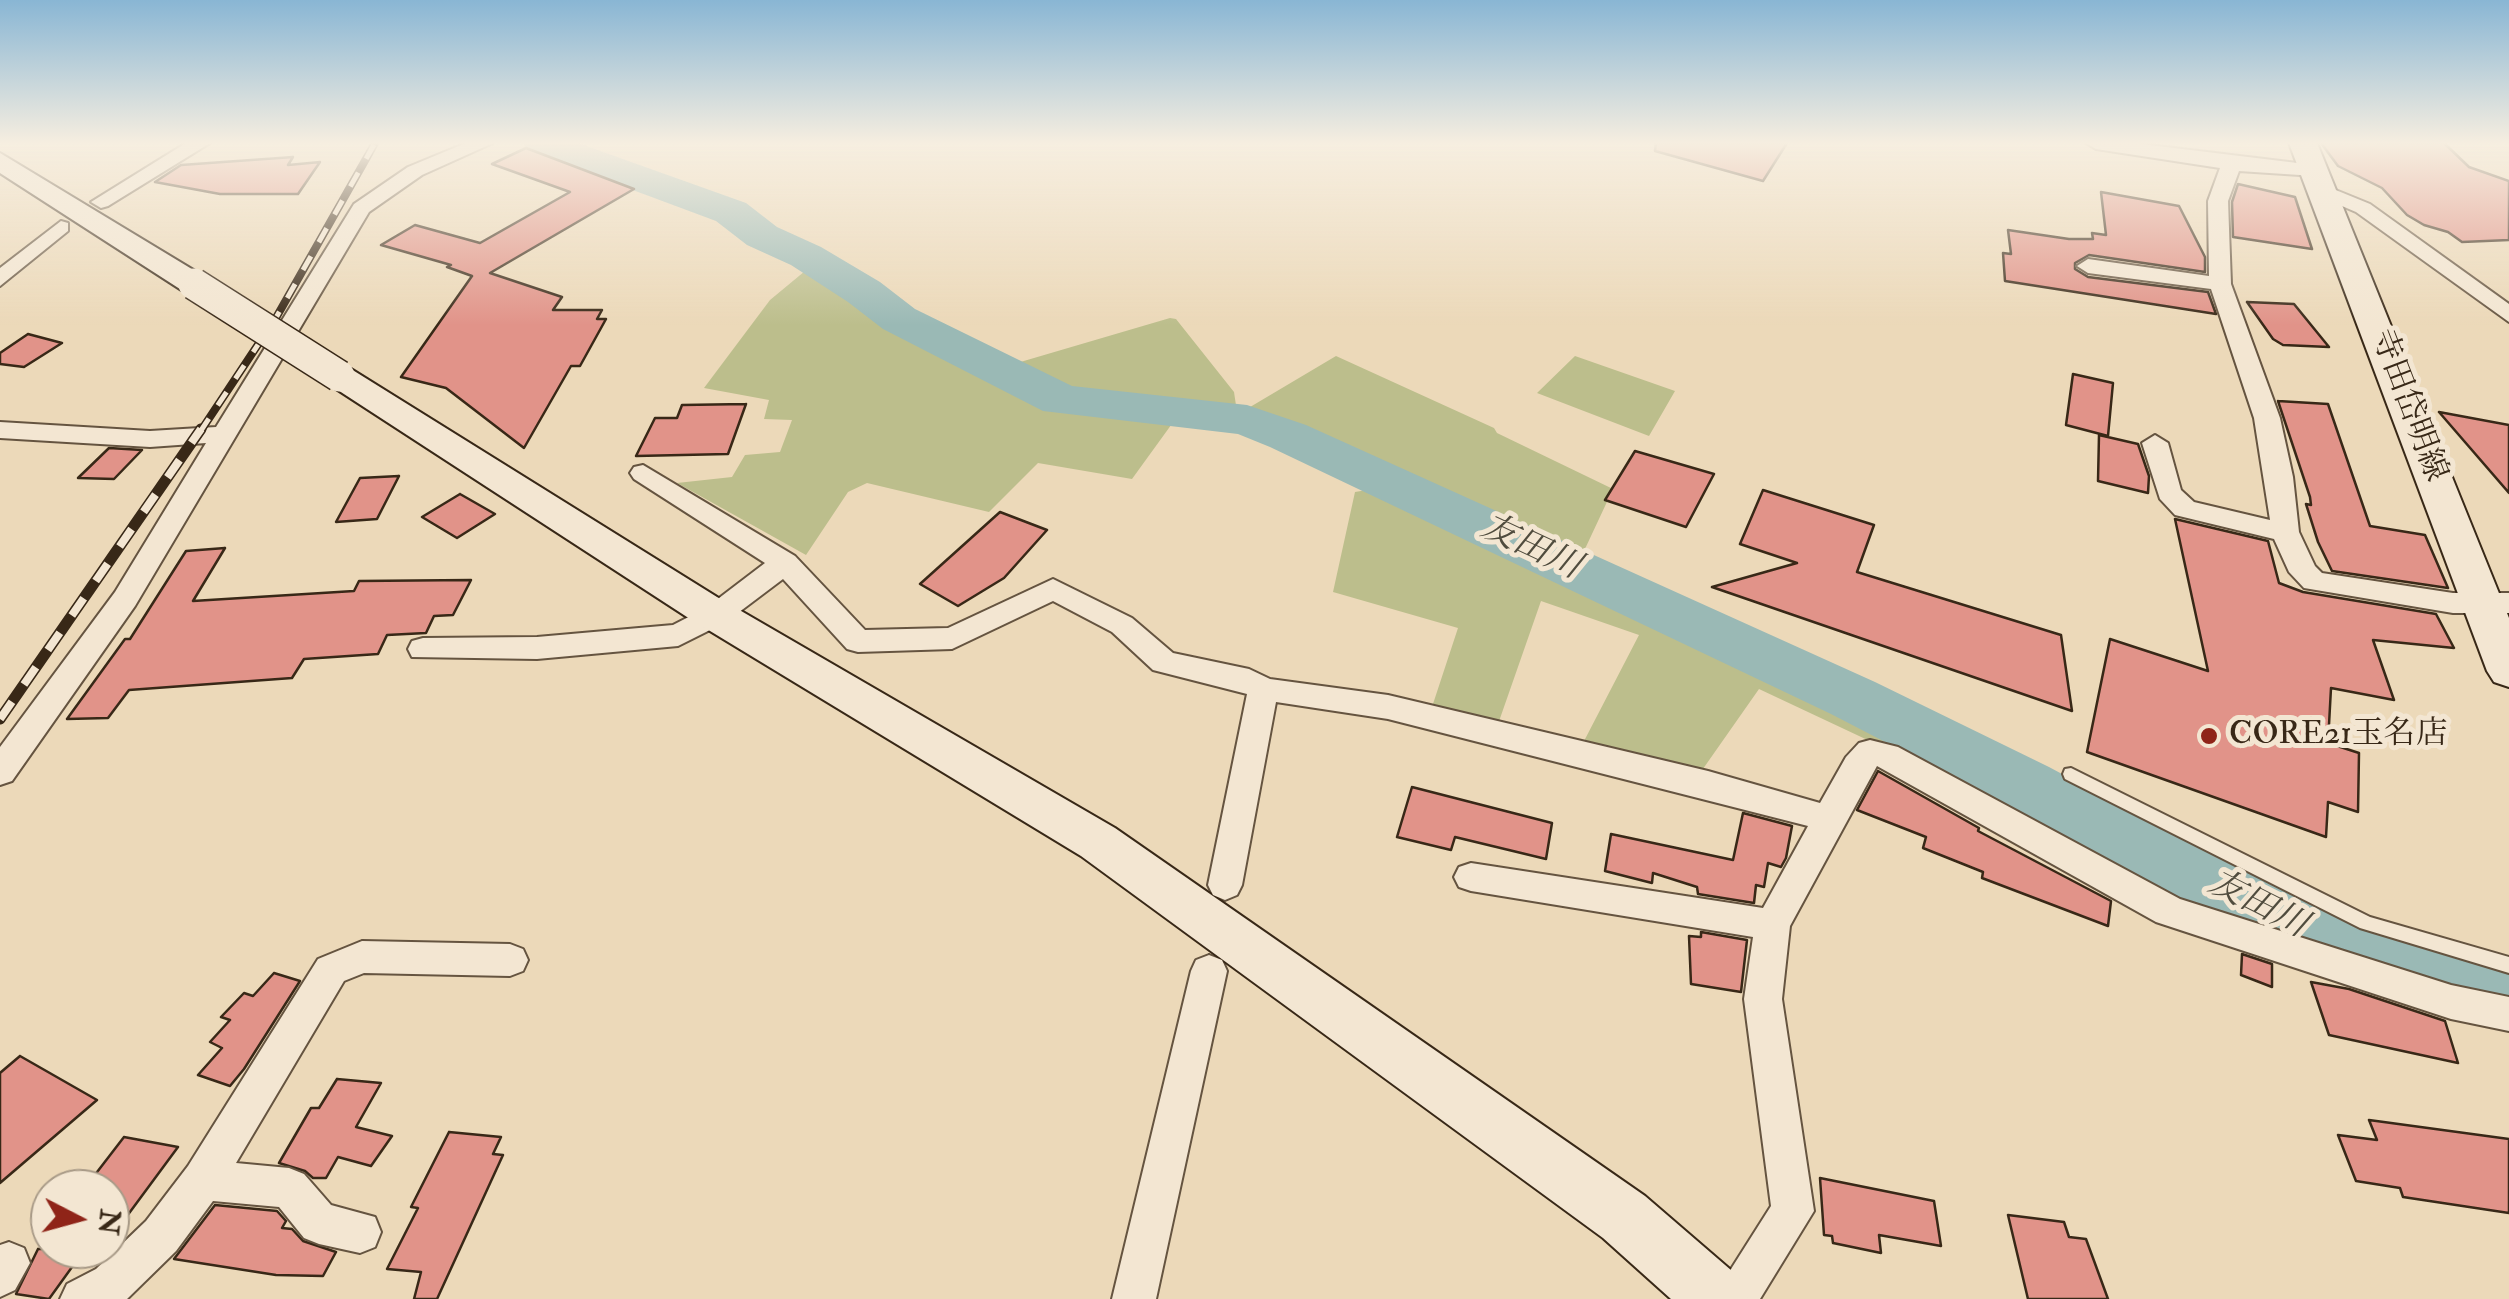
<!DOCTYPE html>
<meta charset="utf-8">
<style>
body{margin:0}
#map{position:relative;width:2509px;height:1299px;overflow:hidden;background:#ecd9b9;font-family:"IM FELL Double Pica",serif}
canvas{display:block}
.north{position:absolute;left:30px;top:1169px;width:100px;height:100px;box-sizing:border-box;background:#f3e6d2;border:2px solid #a89a87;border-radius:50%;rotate:96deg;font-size:28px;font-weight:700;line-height:40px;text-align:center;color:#382817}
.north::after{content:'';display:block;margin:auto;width:35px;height:45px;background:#8f2418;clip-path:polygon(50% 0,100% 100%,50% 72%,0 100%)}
</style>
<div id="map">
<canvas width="2509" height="1299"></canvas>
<div class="north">N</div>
</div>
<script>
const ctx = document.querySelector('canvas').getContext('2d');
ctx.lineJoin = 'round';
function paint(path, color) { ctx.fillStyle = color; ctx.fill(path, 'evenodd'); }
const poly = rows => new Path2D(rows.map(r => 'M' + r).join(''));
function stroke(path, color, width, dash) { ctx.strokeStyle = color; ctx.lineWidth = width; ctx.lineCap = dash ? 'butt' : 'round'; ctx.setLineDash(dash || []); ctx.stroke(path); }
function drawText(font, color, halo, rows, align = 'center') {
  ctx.font = font + ' "IM FELL Double Pica","Noto Serif JP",serif'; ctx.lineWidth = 10; ctx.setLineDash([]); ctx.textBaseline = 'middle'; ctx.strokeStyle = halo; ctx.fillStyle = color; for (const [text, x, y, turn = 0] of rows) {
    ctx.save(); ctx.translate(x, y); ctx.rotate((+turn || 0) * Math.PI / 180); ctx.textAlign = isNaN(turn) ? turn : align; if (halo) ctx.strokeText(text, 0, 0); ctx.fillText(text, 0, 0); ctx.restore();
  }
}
paint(poly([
 [805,271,868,310,1057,406,1174,421,1132,479,1038,463,989,512,867,483,848,492,806,555,677,483,732,477,745,455,780,452,792,420,764,419,769,400,704,388,770,300],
 [1170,318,1176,319,1234,392,1237,412,1066,396,1017,363],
 [1336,356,1494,428,1497,433,1613,489,1577,566,1240,413],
 [1575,356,1675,391,1649,436,1537,393],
 [1379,488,1582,578,1944,749,1908,759,1759,689,1698,776,1583,743,1639,635,1541,601,1497,727,1431,710,1458,628,1333,592,1355,492]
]), '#bcbe8c');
paint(poly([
 [523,143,578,143,746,203,777,227,821,247,880,282,915,309,1072,386,1247,405,1306,425,1875,682,2049,767,2209,853,2364,926,2509,962,2509,1028,2325,977,2159,893,2003,803,1831,714,1270,447,1238,434,1043,411,883,329,848,302,791,265,747,245,716,221,528,151,523,143]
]), '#9ab9b5');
const building = poly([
 [1656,143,1787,143,1763,181,1655,151,1656,143],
 [2321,143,2444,143,2469,167,2509,181,2509,240,2462,242,2448,232,2424,225,2407,215,2382,188,2338,166,2321,143],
 [526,148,634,189,490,273,562,297,553,310,602,310,597,319,606,319,580,366,571,366,524,448,446,388,401,377,472,276,447,267,451,265,381,245,415,225,480,243,570,192,492,164,526,148],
 [293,157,288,165,320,162,298,194,220,194,155,182,181,165,293,157],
 [2238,184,2295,197,2312,249,2233,237,2232,202,2238,184],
 [2101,192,2179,206,2205,257,2205,272,2089,255,2075,263,2075,269,2088,277,2208,292,2216,314,2005,281,2003,253,2011,254,2008,230,2069,239,2093,239,2092,233,2106,235,2101,192],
 [2247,302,2294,304,2329,347,2283,345,2273,339,2247,302],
 [28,334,62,343,24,367,0,364,0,353,28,334],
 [2073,374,2113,383,2108,436,2066,425,2073,374],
 [2278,401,2328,404,2370,526,2425,535,2448,588,2332,571,2318,542,2306,504,2311,505,2310,497,2278,401],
 [746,404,728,454,636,456,655,418,677,418,682,405,746,404],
 [2439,412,2509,425,2509,493,2439,412],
 [2099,435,2138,444,2149,476,2148,493,2098,481,2099,435],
 [109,448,142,450,114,479,78,478,109,448],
 [1635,451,1714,474,1686,527,1605,500,1635,451],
 [399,476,377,519,336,522,360,478,399,476],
 [1763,490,1874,525,1857,572,2061,635,2072,711,1712,587,1797,563,1740,544,1763,490],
 [460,494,495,514,457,538,422,517,460,494],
 [1000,512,1047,530,1004,578,958,606,920,584,1000,512],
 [2175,519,2268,541,2279,583,2303,592,2436,614,2454,648,2373,640,2394,700,2331,688,2328,743,2359,753,2358,812,2328,802,2326,837,2087,752,2110,639,2208,671,2175,519],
 [225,548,193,601,354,591,359,581,471,580,453,615,434,616,426,633,387,635,378,654,304,659,292,678,129,690,108,718,67,719,125,639,130,639,186,551,225,548],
 [1878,771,1979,828,1978,831,2111,901,2108,926,1982,878,1983,872,1923,848,1926,837,1857,810,1878,771],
 [1412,787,1552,823,1546,859,1455,837,1451,850,1397,837,1412,787],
 [1743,813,1792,826,1786,858,1781,867,1768,863,1764,887,1756,885,1754,903,1698,894,1697,887,1653,873,1652,883,1605,871,1611,834,1733,860,1743,813],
 [1701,932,1747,940,1741,992,1691,984,1689,936,1701,937,1701,932],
 [2242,954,2272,964,2272,987,2241,975,2242,954],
 [274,973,300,981,244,1069,230,1086,198,1075,222,1048,210,1042,230,1020,221,1017,244,993,253,996,274,973],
 [2311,982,2349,989,2445,1021,2458,1063,2329,1035,2311,982],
 [20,1056,97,1100,0,1183,0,1073,20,1056],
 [337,1079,381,1083,356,1127,392,1136,371,1166,338,1157,326,1178,313,1178,305,1171,279,1163,311,1108,319,1108,337,1079],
 [2369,1120,2509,1139,2509,1213,2403,1197,2400,1188,2356,1181,2338,1135,2377,1140,2369,1120],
 [449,1132,501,1137,493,1154,503,1155,437,1299,414,1299,421,1272,387,1269,418,1208,411,1207,449,1132],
 [124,1137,178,1147,110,1239,110,1189,84,1189,124,1137],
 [1820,1178,1934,1201,1941,1246,1879,1235,1881,1253,1833,1243,1832,1236,1824,1235,1820,1178],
 [215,1205,277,1211,286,1221,282,1228,292,1229,303,1241,336,1252,323,1276,276,1275,174,1259,215,1205],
 [2008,1215,2064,1222,2069,1237,2086,1239,2108,1299,2028,1299,2008,1215],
 [38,1249,85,1249,49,1299,16,1294,38,1249]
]);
paint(building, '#e19389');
stroke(building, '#382817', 2.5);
const lane = poly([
 [2071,768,2370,917,2509,957,2509,973,2360,928,2065,779,2063,774,2065,769,2071,768]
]);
const street = poly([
 [186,143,210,143,108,206,101,208,91,202,186,143],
 [466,143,493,143,422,175,369,212,135,606,12,781,0,785,0,747,115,592,206,443,150,447,0,438,0,422,150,431,216,427,354,204,408,167,466,143],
 [2086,143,2133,143,2322,166,2322,174,2315,176,2239,171,2228,201,2231,284,2280,418,2293,477,2299,532,2315,566,2322,573,2453,593,2509,593,2509,613,2453,613,2304,588,2289,572,2274,539,2175,515,2160,499,2142,443,2155,435,2168,443,2181,490,2194,502,2270,520,2254,418,2211,289,2088,273,2077,266,2088,259,2209,276,2208,201,2220,168,2096,149,2086,143],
 [2321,184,2370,204,2509,304,2509,322,2356,212,2314,194,2311,190,2321,184],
 [61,221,68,223,68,231,0,286,0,268,61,221],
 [643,465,795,556,865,630,948,628,1053,579,1132,618,1173,653,1249,669,1270,679,1388,695,1708,771,1820,803,1846,757,1859,743,1870,740,1898,747,2180,899,2451,985,2509,997,2509,1031,2451,1019,2156,922,1877,766,1790,926,1782,999,1814,1211,1760,1299,1712,1299,1771,1206,1744,999,1753,937,1471,891,1459,887,1454,877,1459,867,1471,863,1763,908,1808,826,1388,719,1276,702,1242,885,1237,895,1225,900,1213,895,1208,885,1247,694,1153,670,1112,632,1053,601,952,649,858,652,847,649,783,579,726,622,678,646,537,659,412,657,408,649,412,641,423,638,537,637,673,625,706,608,765,563,634,479,630,473,634,467,643,465],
 [362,941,510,944,523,949,528,960,523,971,510,976,364,973,344,981,236,1163,289,1168,304,1174,331,1205,375,1217,381,1232,375,1247,360,1253,319,1244,304,1238,279,1207,213,1201,176,1251,127,1299,60,1299,67,1284,96,1269,146,1221,188,1166,318,959,362,941],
 [1209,955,1222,960,1227,971,1156,1299,1112,1299,1191,971,1196,960,1209,955],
 [9,1242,24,1248,30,1263,15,1290,0,1297,0,1245,9,1242]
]);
const secondary = poly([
 [2289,143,2317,143,2509,618,2509,687,2494,682,2487,671,2289,143],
 [0,153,205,277,210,284,205,291,183,291,0,173,0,153],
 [339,366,351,369,717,597,1115,828,1645,1196,1739,1277,1748,1299,1671,1299,1603,1238,1081,856,687,617,327,383,322,376,327,369,339,366]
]);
stroke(lane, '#655440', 4);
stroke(street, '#655440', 4);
stroke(secondary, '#382817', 4);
paint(lane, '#f3e6d2');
paint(street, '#f3e6d2');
paint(secondary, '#f3e6d2');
const railFar1 = poly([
 [200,432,277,316,375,143]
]);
const rail = poly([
 [0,719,201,429]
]);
stroke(railFar1, '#382817', 8);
stroke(rail, '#382817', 11);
stroke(railFar1, '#f3e6d2', 5, [16]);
stroke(rail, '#f3e6d2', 8, [21]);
const secondaryBridge = poly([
 [194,284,339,376]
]);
stroke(secondaryBridge, '#382817', 34, []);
stroke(secondaryBridge, '#f3e6d2', 31);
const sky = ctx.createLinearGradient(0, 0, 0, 325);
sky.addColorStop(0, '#89b6d4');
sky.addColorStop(0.44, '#f6eee0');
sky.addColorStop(1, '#f6eee000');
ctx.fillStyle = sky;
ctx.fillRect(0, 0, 2509, 325);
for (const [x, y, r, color] of [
 [2209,736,10,"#8f2418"]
]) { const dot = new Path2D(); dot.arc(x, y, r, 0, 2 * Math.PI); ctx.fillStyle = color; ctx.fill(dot); stroke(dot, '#f3e6d2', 4); }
drawText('32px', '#382817', '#f3e6d2', [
 ["寺田岱明線",2407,406,69]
]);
drawText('32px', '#382817', '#f3e6d2', [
 ["CORE21玉名店",2229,736]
], 'left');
drawText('italic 35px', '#504c3e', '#f3e6d2', [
 ["友田川",1530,549,25],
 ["友田川",2257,906,27]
]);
</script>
